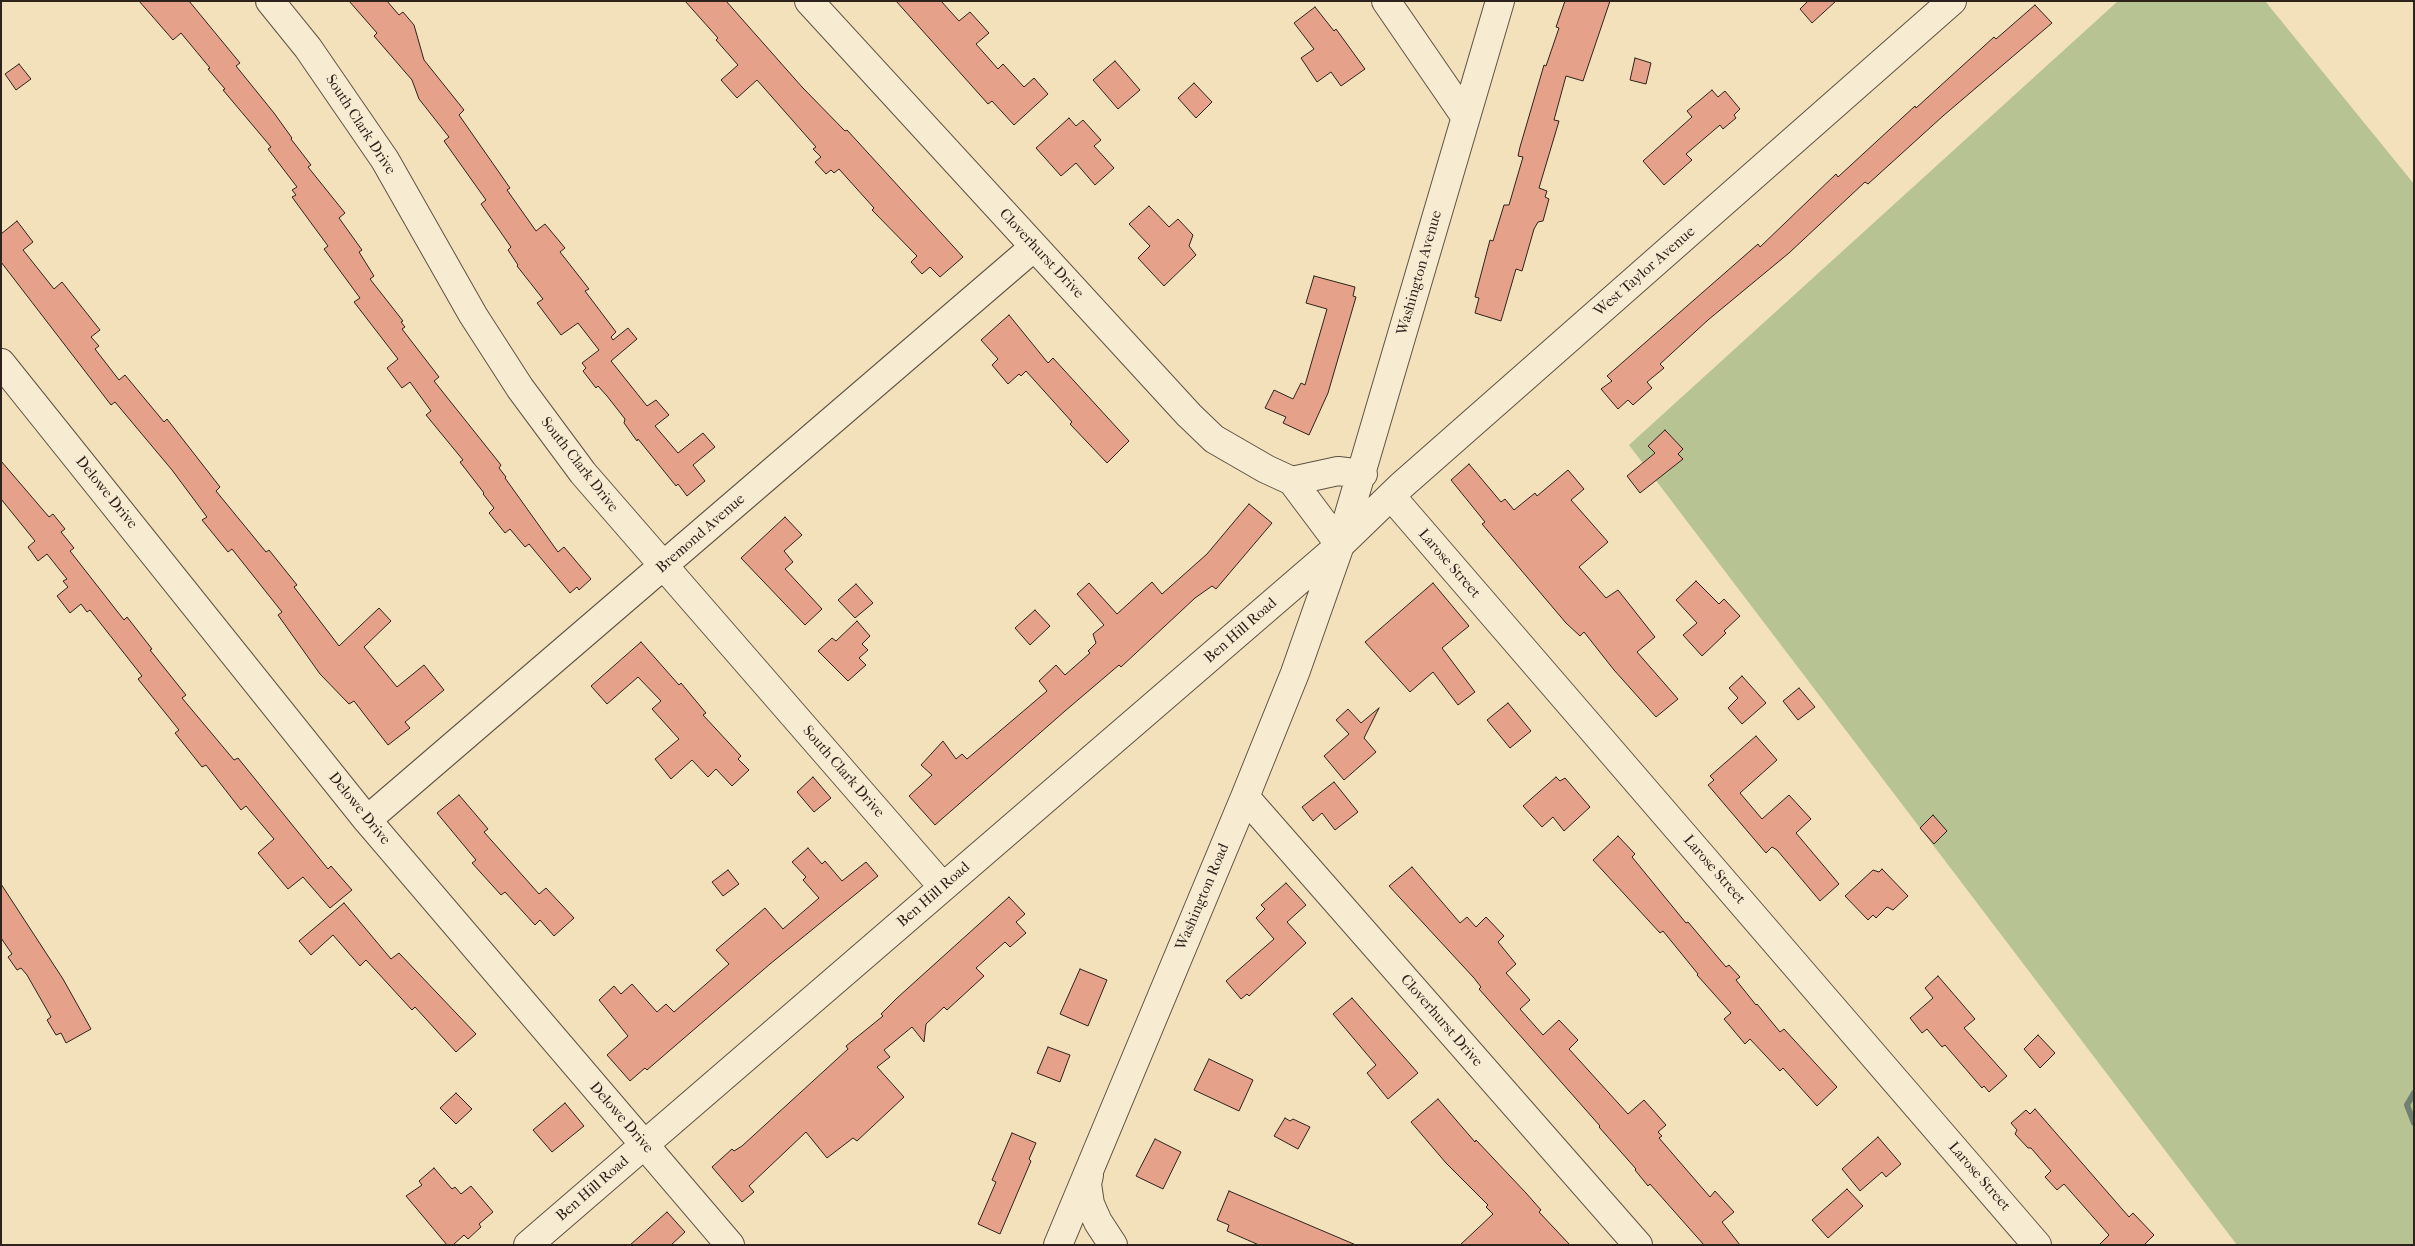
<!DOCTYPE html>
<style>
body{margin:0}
#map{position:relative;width:2415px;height:1246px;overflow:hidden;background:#f2e1ba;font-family:"IM FELL French Canon",serif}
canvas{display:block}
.frame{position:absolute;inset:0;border:2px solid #2e231c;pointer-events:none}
</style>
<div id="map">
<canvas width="2415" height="1246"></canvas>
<div class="frame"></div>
</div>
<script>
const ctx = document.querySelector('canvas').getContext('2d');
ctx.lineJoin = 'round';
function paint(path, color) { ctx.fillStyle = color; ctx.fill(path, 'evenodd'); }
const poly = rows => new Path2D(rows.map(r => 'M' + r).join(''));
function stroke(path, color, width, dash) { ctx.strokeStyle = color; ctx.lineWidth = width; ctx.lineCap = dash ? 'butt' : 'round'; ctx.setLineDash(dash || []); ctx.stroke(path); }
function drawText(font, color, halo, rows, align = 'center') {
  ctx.font = font + ' "IM FELL French Canon",serif'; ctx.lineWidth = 4; ctx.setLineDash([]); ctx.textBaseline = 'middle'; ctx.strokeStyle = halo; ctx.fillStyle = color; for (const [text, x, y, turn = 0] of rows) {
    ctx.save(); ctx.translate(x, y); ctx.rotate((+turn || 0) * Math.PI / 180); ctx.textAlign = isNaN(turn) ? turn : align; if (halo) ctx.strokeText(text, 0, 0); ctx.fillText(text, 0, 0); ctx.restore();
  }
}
paint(poly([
 [2118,1,2265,1,2414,184,2414,1245,2237,1245,1629,445]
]), '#b7c392');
stroke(poly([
 [2414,1093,2407,1105,2414,1123]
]), '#708072', 6);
const building = poly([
 [139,1,189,1,240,63,236,66,274,113,292,138,291,139,311,165,308,167,345,213,339,218,362,250,359,252,374,276,370,279,403,321,401,322,405,327,402,329,439,377,434,381,501,465,499,468,506,477,505,478,558,552,564,547,591,579,579,590,577,587,570,593,529,544,525,547,510,529,505,533,489,513,494,508,483,494,484,493,460,462,463,460,426,415,431,411,410,382,402,388,387,368,398,359,354,302,360,298,324,249,328,246,292,197,296,195,292,190,297,187,268,149,271,147,223,90,225,89,208,69,210,68,181,33,173,40,139,1],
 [349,1,387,1,399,15,403,12,414,25,424,60,464,110,459,115,510,188,507,190,536,231,545,224,565,248,560,252,589,289,585,291,616,332,611,337,613,340,628,328,637,339,611,361,647,406,656,400,669,415,655,426,678,453,703,433,715,447,693,465,705,481,687,496,678,484,676,486,638,439,637,441,624,423,625,419,607,396,598,386,596,388,583,371,586,368,582,363,599,350,578,323,561,335,537,303,543,299,517,266,518,265,508,250,511,247,481,204,486,200,444,141,449,137,419,99,412,80,374,36,377,33,349,1],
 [685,1,726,1,802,87,845,131,847,130,963,257,940,277,930,267,922,274,911,262,917,256,872,210,874,208,839,169,834,173,831,170,826,174,815,162,821,157,813,149,816,147,757,80,737,98,721,80,738,65,716,40,718,38,685,1],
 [896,1,941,1,959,21,970,12,989,33,976,44,998,69,1003,64,1024,87,1034,78,1048,94,1014,125,992,101,988,104,896,1],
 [1565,1,1610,1,1583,81,1566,76,1554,120,1559,121,1539,188,1547,191,1545,197,1549,199,1543,221,1538,222,1534,229,1522,271,1516,269,1501,321,1475,313,1479,298,1475,297,1490,240,1493,241,1504,205,1509,205,1523,157,1518,156,1520,147,1544,65,1546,66,1559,28,1556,27,1565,1],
 [1808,1,1836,1,1812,23,1800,9,1808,1],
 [2035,5,2052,23,1943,116,1868,184,1865,182,1789,253,1708,320,1660,364,1664,368,1647,382,1652,388,1633,405,1628,400,1618,409,1601,389,1612,381,1607,376,1758,244,1760,247,1836,174,1838,177,1915,106,1916,108,1994,37,1996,39,2035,5],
 [1315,7,1334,31,1336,29,1365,69,1341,86,1331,72,1317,82,1301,58,1314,49,1294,23,1315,7],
 [1635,58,1651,63,1646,84,1630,80,1635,58],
 [1115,61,1140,90,1118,109,1093,80,1115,61],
 [19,64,31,79,16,90,5,74,19,64],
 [1194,83,1212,102,1196,118,1178,98,1194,83],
 [1712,90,1718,97,1725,91,1740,109,1734,115,1736,118,1723,129,1720,125,1686,154,1692,160,1664,185,1643,161,1692,117,1687,111,1712,90],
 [1069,118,1076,126,1083,120,1101,140,1094,146,1114,168,1095,185,1076,163,1061,176,1036,148,1069,118],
 [1149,206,1169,227,1178,219,1193,235,1189,246,1196,255,1164,286,1138,258,1150,246,1129,224,1149,206],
 [17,221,33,242,23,250,54,289,62,282,100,330,91,337,99,346,95,349,119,380,125,375,164,422,167,419,220,487,216,491,266,552,269,550,297,585,294,587,339,646,379,608,391,621,364,647,397,687,424,665,444,690,405,722,410,728,388,745,354,701,349,704,320,674,278,615,282,612,232,549,228,552,202,520,207,517,172,470,115,402,111,405,1,262,1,234,17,221],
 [1314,276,1355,287,1353,296,1356,297,1328,393,1309,435,1283,423,1286,417,1265,408,1274,390,1293,399,1301,383,1305,385,1327,309,1306,303,1314,276],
 [1009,315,1048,363,1053,358,1129,441,1107,463,1070,424,1072,422,1026,371,1021,376,1019,374,1008,384,992,365,998,359,981,340,1009,315],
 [1665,430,1683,449,1678,454,1683,459,1640,493,1627,476,1655,453,1648,446,1665,430],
 [1,461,49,517,53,514,65,529,61,532,74,548,70,551,124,620,127,617,152,649,150,650,186,695,182,698,234,760,238,758,328,869,331,866,352,890,330,908,303,877,288,889,258,853,274,839,246,806,241,810,206,765,202,767,175,733,179,730,138,679,142,676,90,610,87,612,81,604,70,613,57,596,68,587,63,581,67,579,47,554,38,561,28,547,35,541,1,499,1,461],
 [1469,464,1501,502,1505,499,1514,510,1535,493,1537,496,1568,470,1584,489,1571,500,1608,542,1579,567,1606,598,1618,590,1655,637,1637,652,1678,699,1656,717,1614,670,1584,632,1580,636,1566,623,1482,524,1485,522,1451,480,1469,464],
 [1249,504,1272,523,1216,589,1212,586,1195,598,1121,667,1119,665,1065,711,935,825,909,796,932,775,921,765,943,741,956,759,962,754,967,759,1047,691,1039,681,1056,665,1065,675,1090,653,1088,651,1096,643,1093,634,1104,625,1077,594,1089,583,1117,614,1152,582,1162,594,1207,554,1249,504],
 [785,517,802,535,784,551,793,562,785,569,822,609,805,625,741,558,785,517],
 [1696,581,1719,604,1724,599,1740,616,1724,631,1726,633,1702,656,1683,635,1697,623,1676,600,1696,581],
 [1433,583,1469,626,1442,648,1475,692,1458,705,1433,672,1410,692,1365,642,1433,583],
 [856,584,873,603,855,618,838,600,856,584],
 [1035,610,1050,626,1030,645,1015,628,1035,610],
 [857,621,870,636,862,644,868,650,859,658,866,665,848,681,818,651,832,638,836,641,857,621],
 [641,642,679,685,681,683,706,713,703,715,741,756,738,759,749,770,732,786,716,769,708,777,692,760,671,779,655,759,679,739,652,709,661,701,638,677,607,704,591,686,641,642],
 [1742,676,1766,703,1742,724,1728,708,1738,698,1729,688,1742,676],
 [1799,688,1815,707,1798,720,1783,701,1799,688],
 [1508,703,1531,731,1510,748,1487,720,1508,703],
 [1379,708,1364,738,1376,752,1344,780,1324,756,1349,734,1336,720,1348,709,1361,723,1379,708],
 [1756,736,1777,760,1740,793,1762,819,1789,795,1811,819,1796,833,1839,884,1820,901,1777,850,1772,847,1766,853,1708,785,1714,780,1710,776,1756,736],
 [813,777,831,798,814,812,797,792,813,777],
 [1556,777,1560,781,1565,778,1590,807,1564,831,1553,817,1542,827,1523,806,1556,777],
 [1334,782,1358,812,1335,830,1322,813,1313,821,1302,807,1334,782],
 [459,795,488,829,484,832,539,894,546,888,574,918,554,936,540,920,535,925,505,892,501,895,472,863,476,860,437,813,459,795],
 [1933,815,1947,831,1934,844,1920,828,1933,815],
 [1618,836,1635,854,1632,857,1686,923,1688,922,1726,967,1729,965,1740,977,1736,980,1756,1005,1757,1004,1780,1032,1784,1029,1837,1087,1817,1106,1783,1068,1780,1071,1750,1039,1745,1044,1724,1019,1731,1013,1697,975,1698,974,1663,931,1660,933,1593,860,1618,836],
 [808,848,822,864,825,861,842,881,866,862,878,876,770,964,647,1070,645,1068,630,1081,607,1055,628,1036,599,1000,614,986,621,994,632,984,657,1012,666,1004,674,1012,729,964,716,950,765,908,783,929,819,898,803,880,806,877,792,862,808,848],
 [1412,867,1460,923,1467,917,1476,927,1486,917,1504,936,1498,942,1516,964,1506,973,1530,1000,1520,1009,1543,1035,1559,1020,1578,1040,1569,1049,1628,1114,1644,1100,1666,1125,1658,1132,1662,1136,1659,1138,1710,1197,1715,1191,1734,1212,1722,1222,1740,1245,1704,1245,1650,1184,1648,1186,1635,1170,1636,1169,1599,1127,1600,1126,1479,989,1481,987,1474,978,1389,886,1412,867],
 [1882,869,1908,896,1893,910,1887,907,1876,918,1873,915,1868,920,1845,896,1873,870,1879,872,1882,869],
 [728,870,739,884,723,896,712,882,728,870],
 [1286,883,1306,905,1287,922,1306,943,1249,996,1247,994,1241,999,1226,981,1274,939,1256,918,1265,909,1261,905,1286,883],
 [1,884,63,979,91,1029,66,1043,61,1033,56,1035,47,1020,51,1017,27,975,21,968,17,970,8,957,12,954,1,938,1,884],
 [1009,897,1025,914,1016,922,1026,933,1010,947,1005,942,976,968,984,976,947,1010,944,1007,926,1024,924,1042,912,1027,884,1050,890,1057,877,1067,904,1097,857,1141,853,1138,827,1158,806,1132,749,1186,754,1192,742,1202,712,1167,732,1149,734,1151,742,1146,848,1049,846,1046,883,1016,881,1014,897,998,1009,897],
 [344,903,391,959,399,953,476,1034,456,1052,415,1007,412,1010,366,960,360,966,333,935,311,955,299,941,344,903],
 [1080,969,1107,980,1088,1026,1060,1014,1080,969],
 [1938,976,1975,1019,1964,1028,2007,1076,1989,1092,1984,1086,1982,1088,1945,1045,1942,1047,1927,1029,1922,1033,1910,1018,1933,998,1925,988,1938,976],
 [1352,998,1418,1073,1388,1099,1367,1073,1376,1065,1333,1014,1352,998],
 [2038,1035,2055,1053,2040,1068,2024,1049,2038,1035],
 [1048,1047,1070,1055,1060,1082,1037,1073,1048,1047],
 [1209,1059,1253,1080,1239,1111,1194,1090,1209,1059],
 [456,1093,472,1109,456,1124,440,1108,456,1093],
 [1438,1099,1475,1142,1476,1140,1526,1193,1541,1210,1539,1212,1570,1245,1460,1245,1493,1214,1486,1207,1488,1205,1446,1163,1411,1122,1438,1099],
 [565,1103,584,1126,552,1152,533,1130,565,1103],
 [2035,1109,2129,1217,2133,1213,2154,1235,2144,1245,2099,1245,2109,1235,2064,1184,2057,1190,2045,1177,2051,1171,2031,1148,2028,1148,2015,1134,2017,1130,2011,1123,2026,1110,2030,1114,2035,1109],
 [1285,1118,1290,1121,1293,1119,1310,1127,1298,1149,1274,1136,1285,1118],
 [1012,1133,1036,1143,1029,1159,1031,1161,1000,1234,978,1224,996,1182,992,1180,1012,1133],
 [1878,1137,1901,1164,1886,1177,1882,1172,1860,1191,1842,1169,1878,1137],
 [1155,1139,1181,1152,1163,1189,1136,1176,1155,1139],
 [434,1168,452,1189,455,1187,461,1194,471,1186,493,1212,479,1224,481,1227,468,1239,464,1235,453,1245,447,1245,406,1196,422,1185,419,1181,434,1168],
 [1847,1189,1863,1206,1828,1238,1812,1220,1847,1189],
 [1229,1191,1356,1245,1259,1245,1227,1231,1229,1225,1217,1220,1229,1191],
 [667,1212,685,1232,671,1245,630,1245,667,1212]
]);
paint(building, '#e5a189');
stroke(building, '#2e231c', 1);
const minor = poly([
 [270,1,308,48,385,160,473,315,520,388,583,473,943,887],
 [809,1,1189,415,1214,439,1266,469,1292,481,1340,545],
 [1386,1,1465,116],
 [1,363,367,820,730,1245],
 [1292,481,1338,471,1363,474],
 [1391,496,2037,1245],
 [1245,797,1638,1245],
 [367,820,1034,247],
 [1089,1175,1087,1184,1090,1204,1098,1222,1113,1245],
 [528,1245,1340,545,1401,486,1952,1],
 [1058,1245,1245,797,1295,673,1340,545,1500,1]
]);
stroke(minor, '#5f5244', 30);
stroke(minor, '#f7ecd2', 28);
drawText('15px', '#2e231c', '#f7ecd2', [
 ["South Clark Drive",360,125,57],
 ["Cloverhurst Drive",1041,254,47],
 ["West Taylor Avenue",1645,272,-41],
 ["Washington Avenue",1420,273,-74],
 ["South Clark Drive",579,465,52],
 ["Delowe Drive",106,493,51],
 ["Bremond Avenue",701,534,-41],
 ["Larose Street",1449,564,49],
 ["Ben Hill Road",1241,631,-41],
 ["South Clark Drive",843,772,49],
 ["Delowe Drive",359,809,51],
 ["Larose Street",1714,870,49],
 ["Ben Hill Road",934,895,-41],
 ["Washington Road",1203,897,-67],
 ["Cloverhurst Drive",1441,1021,49],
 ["Delowe Drive",621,1118,49],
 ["Larose Street",1979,1177,49],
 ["Ben Hill Road",593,1189,-41]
]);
</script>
